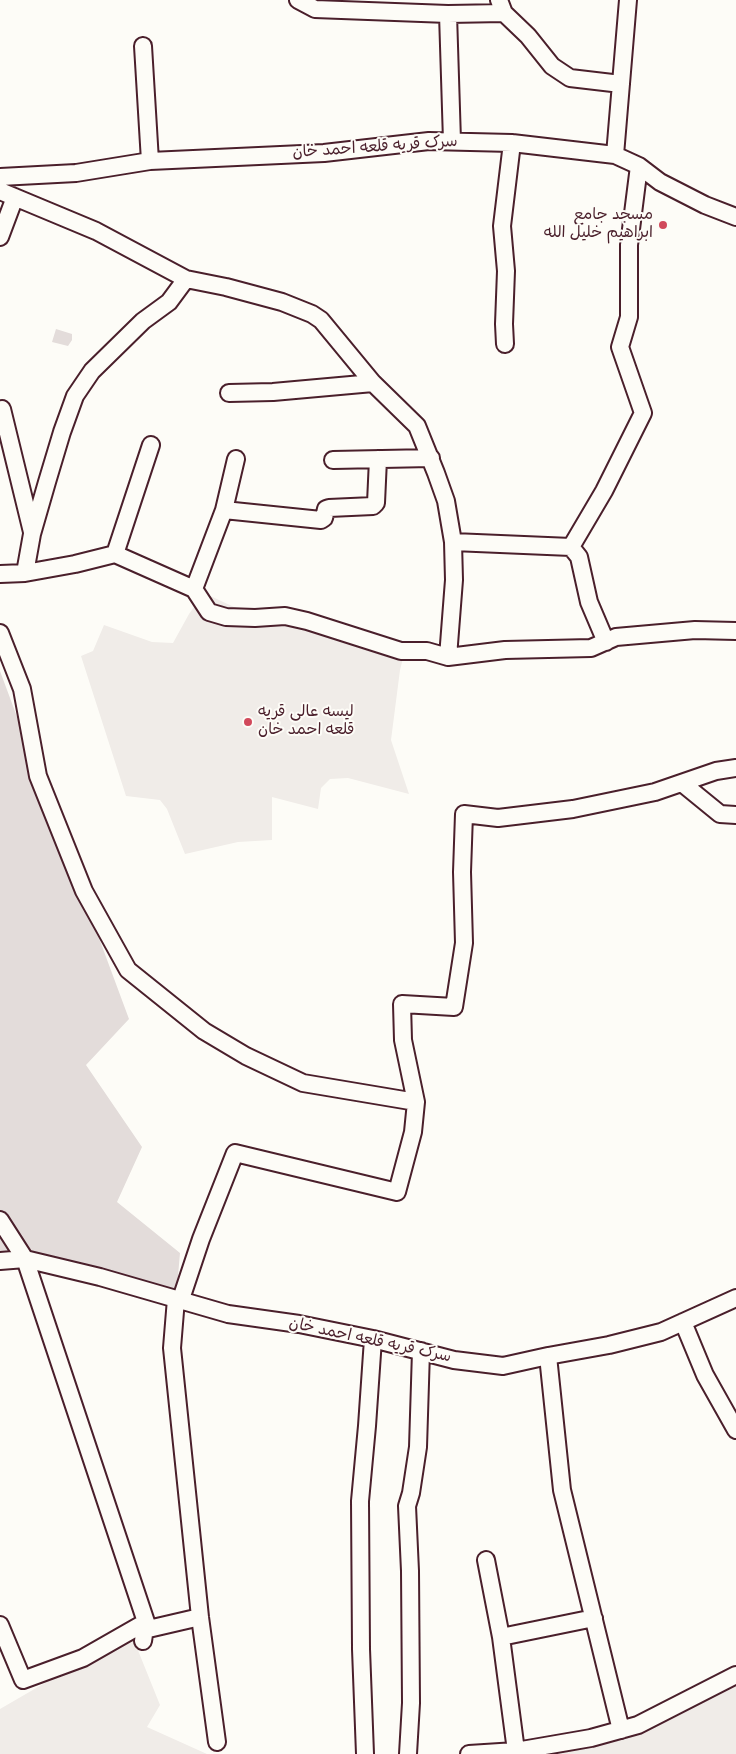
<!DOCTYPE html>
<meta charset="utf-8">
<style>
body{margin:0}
canvas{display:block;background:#fdfcf7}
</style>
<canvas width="736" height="1754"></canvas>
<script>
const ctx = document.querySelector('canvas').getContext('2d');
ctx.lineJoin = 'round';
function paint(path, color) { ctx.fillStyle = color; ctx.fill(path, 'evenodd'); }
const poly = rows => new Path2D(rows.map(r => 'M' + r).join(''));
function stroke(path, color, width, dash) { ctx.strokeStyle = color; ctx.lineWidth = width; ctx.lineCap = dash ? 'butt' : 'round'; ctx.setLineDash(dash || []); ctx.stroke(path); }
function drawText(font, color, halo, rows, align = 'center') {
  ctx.font = font + ' Mynerve,"Playpen Sans Arabic",sans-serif'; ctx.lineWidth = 4; ctx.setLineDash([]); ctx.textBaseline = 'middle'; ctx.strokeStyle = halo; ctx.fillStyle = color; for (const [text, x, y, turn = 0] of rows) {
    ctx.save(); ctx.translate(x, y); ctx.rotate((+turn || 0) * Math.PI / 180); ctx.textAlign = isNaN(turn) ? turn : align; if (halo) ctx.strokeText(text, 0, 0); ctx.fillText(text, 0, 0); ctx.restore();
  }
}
paint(poly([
 [204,593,234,607,261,610,403,658,400,670,391,740,409,794,348,778,330,779,321,788,318,809,272,797,272,840,238,842,185,854,167,809,160,800,126,796,81,656,93,651,104,625,152,642,173,643,189,614],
 [131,1633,160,1705,147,1727,207,1754,0,1754,0,1709],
 [736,1677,736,1754,560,1754,635,1732]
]), '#f0ece8');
paint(poly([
 [56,329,72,334,72,340,68,346,52,342],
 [0,671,129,1019,86,1065,142,1147,117,1202,180,1253,176,1299,0,1261]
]), '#e3dcda');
const minor = poly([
 [298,0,315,9,448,14,504,13],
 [499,0,504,13,528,36,552,66,570,78,621,84],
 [448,14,452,141],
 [143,46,150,161],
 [615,155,628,0],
 [0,177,76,173,150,161,324,153,429,141,512,143,615,155,639,166,660,182,705,205,736,217],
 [0,191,96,231,186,279,226,287,282,302,312,314,321,320,373,383,417,426,436,473,446,501,453,542,454,580,448,657,427,651,401,651,307,621,285,616,255,618,226,617,209,612,194,589,115,554,75,564,25,573,0,574],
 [0,237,15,197],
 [505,344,504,324,506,271,502,226,512,143],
 [229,393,273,392,373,383],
 [2,409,32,532],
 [333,460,431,458],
 [224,510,321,520,324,518,326,509,329,508,373,506,376,503,378,459],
 [453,542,571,547,579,557,589,602,606,642],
 [571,547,604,491,643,413,620,347,629,317,629,245,639,166],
 [115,554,151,445],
 [25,573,32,534,47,482,62,432,75,396,92,371,143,321,169,302,186,279],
 [194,589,224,510,236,459],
 [0,633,22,689,38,776,84,891,128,970,204,1031,246,1056,303,1083,416,1102],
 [448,657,505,650,591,648,616,637,695,630,736,631],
 [682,783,720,814,736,815],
 [0,1220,25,1259,146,1622,143,1641],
 [0,1261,25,1259,100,1277,228,1314,299,1324,373,1339,454,1360,503,1366,548,1356,609,1345,661,1332,736,1298],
 [176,1299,172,1348,200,1617,217,1742],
 [181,1299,201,1239,235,1153,397,1192,413,1132,416,1102,403,1040,402,1004,454,1007,464,943,462,872,464,814,498,818,573,809,655,792,716,771,736,768],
 [683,1322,705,1375,736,1430],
 [548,1356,562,1490,621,1730],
 [486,1560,501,1637,516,1751],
 [0,1625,23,1680,83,1658,146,1622],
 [144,1630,200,1617],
 [501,1637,594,1618],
 [365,1754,361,1649,360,1501,367,1426,373,1339],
 [408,1754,411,1703,410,1571,407,1506,411,1493,418,1447,421,1351],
 [469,1754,516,1751,591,1738,638,1725,736,1675]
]);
stroke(minor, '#4a1f2b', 20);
stroke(minor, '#fdfcf7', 16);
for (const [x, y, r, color] of [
 [663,225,5,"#d1495b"],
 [248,722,5,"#d1495b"]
]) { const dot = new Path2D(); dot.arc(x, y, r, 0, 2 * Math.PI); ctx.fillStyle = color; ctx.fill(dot); stroke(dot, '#fdfcf7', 2); }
drawText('16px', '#4a1f2b', '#fdfcf7', [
 ["سرک قریه قلعه احمد خان",375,148,-4],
 ["سرک قریه قلعه احمد خان",370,1341,12]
]);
drawText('16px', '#4a1f2b', '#fdfcf7', [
 ["مسجد جامع",653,216],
 ["ابراهیم خلیل الله",653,234],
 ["لیسه عالی قریه",258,713,"left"],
 ["قلعه احمد خان",258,731,"left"]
], 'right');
</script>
